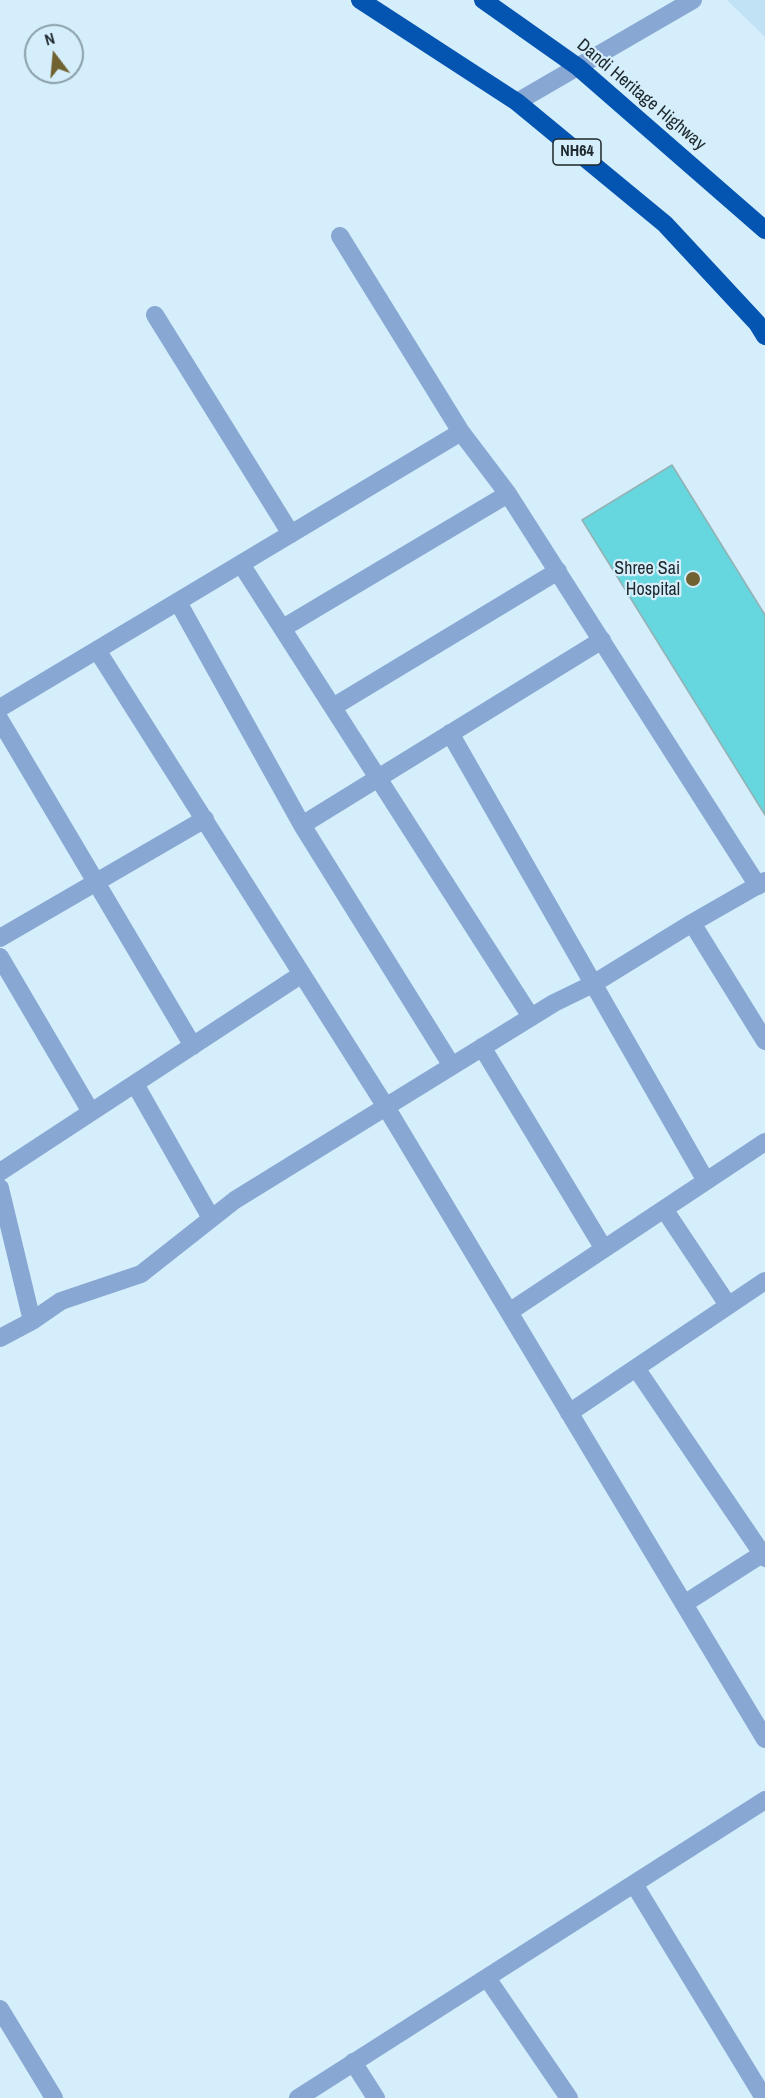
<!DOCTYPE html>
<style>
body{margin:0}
#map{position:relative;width:765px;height:2098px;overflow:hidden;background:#d4eefb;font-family:"Archivo Narrow",sans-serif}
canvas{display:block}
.north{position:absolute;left:24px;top:24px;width:60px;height:60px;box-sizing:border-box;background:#d4eefb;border:2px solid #8b9fa9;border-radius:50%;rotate:344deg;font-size:16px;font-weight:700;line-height:24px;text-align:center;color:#1e282d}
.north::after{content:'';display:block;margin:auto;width:21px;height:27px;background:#716331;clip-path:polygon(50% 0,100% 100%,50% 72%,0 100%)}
</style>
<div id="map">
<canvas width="765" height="2098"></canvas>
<div class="north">N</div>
</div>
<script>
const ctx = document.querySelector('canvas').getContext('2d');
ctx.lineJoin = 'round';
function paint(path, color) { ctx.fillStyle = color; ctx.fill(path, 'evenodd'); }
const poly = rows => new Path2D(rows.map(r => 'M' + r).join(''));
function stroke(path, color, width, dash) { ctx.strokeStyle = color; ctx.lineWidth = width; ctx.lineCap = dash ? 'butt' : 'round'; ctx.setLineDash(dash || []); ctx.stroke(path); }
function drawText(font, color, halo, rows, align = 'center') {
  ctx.font = font + ' "Archivo Narrow",sans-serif'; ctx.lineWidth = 4.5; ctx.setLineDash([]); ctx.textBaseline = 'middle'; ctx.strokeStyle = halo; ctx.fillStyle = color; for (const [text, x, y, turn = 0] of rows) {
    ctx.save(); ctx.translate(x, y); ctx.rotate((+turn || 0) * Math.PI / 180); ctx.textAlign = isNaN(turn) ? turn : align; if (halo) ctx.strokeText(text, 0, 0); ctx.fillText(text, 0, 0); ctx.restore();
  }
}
paint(poly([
 [727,0,765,0,765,37]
]), '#c1e2f4');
const building = poly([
 [672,465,765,615,765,815,582,520,672,465]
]);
paint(building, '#66d6df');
stroke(building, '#94b2b4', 1.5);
stroke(poly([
 [517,102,693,0],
 [340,236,461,432,508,494,758,886],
 [155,315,291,534],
 [241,564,531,1017],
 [178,602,302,825,452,1066],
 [283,628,508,494],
 [97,650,386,1107,765,1739],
 [333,707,558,571],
 [0,708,461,432],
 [0,720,193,1046],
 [450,733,706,1181],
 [302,825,602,640],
 [692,923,765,1041],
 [0,938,205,819],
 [0,957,91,1112],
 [482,1047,604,1249],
 [135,1084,211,1218],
 [0,1172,302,974],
 [0,1188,32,1321],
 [664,1209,728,1305],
 [509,1312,765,1142],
 [0,1338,32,1321,61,1301,141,1274,235,1200,554,1003,593,984,692,923,765,881],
 [636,1368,765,1558],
 [569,1413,765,1281],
 [684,1604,765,1552],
 [634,1884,764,2098],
 [487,1978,569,2098],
 [0,2009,54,2098],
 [353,2062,376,2098],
 [298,2098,765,1800]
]), '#88a7d3', 18);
stroke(poly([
 [360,0,517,102,665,224,757,323,765,336],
 [483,0,578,67,765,230]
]), '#0454b1', 18);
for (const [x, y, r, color] of [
 [693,579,8,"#716331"]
]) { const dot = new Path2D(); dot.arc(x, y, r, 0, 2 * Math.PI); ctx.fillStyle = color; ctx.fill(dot); stroke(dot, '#d4eefb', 2); }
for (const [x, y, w] of [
 [577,152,48]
]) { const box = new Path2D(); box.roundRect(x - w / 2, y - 13, w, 26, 4.5); ctx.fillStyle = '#d4eefb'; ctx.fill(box); stroke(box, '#1e282d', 1.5); }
drawText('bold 16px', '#1e282d', null, [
 ["NH64",577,152]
]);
drawText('18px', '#1e282d', '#d4eefb', [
 ["Dandi Heritage Highway",641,95,40]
]);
drawText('18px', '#1e282d', '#d4eefb', [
 ["Shree Sai",680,569],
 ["Hospital",680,590]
], 'right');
</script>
